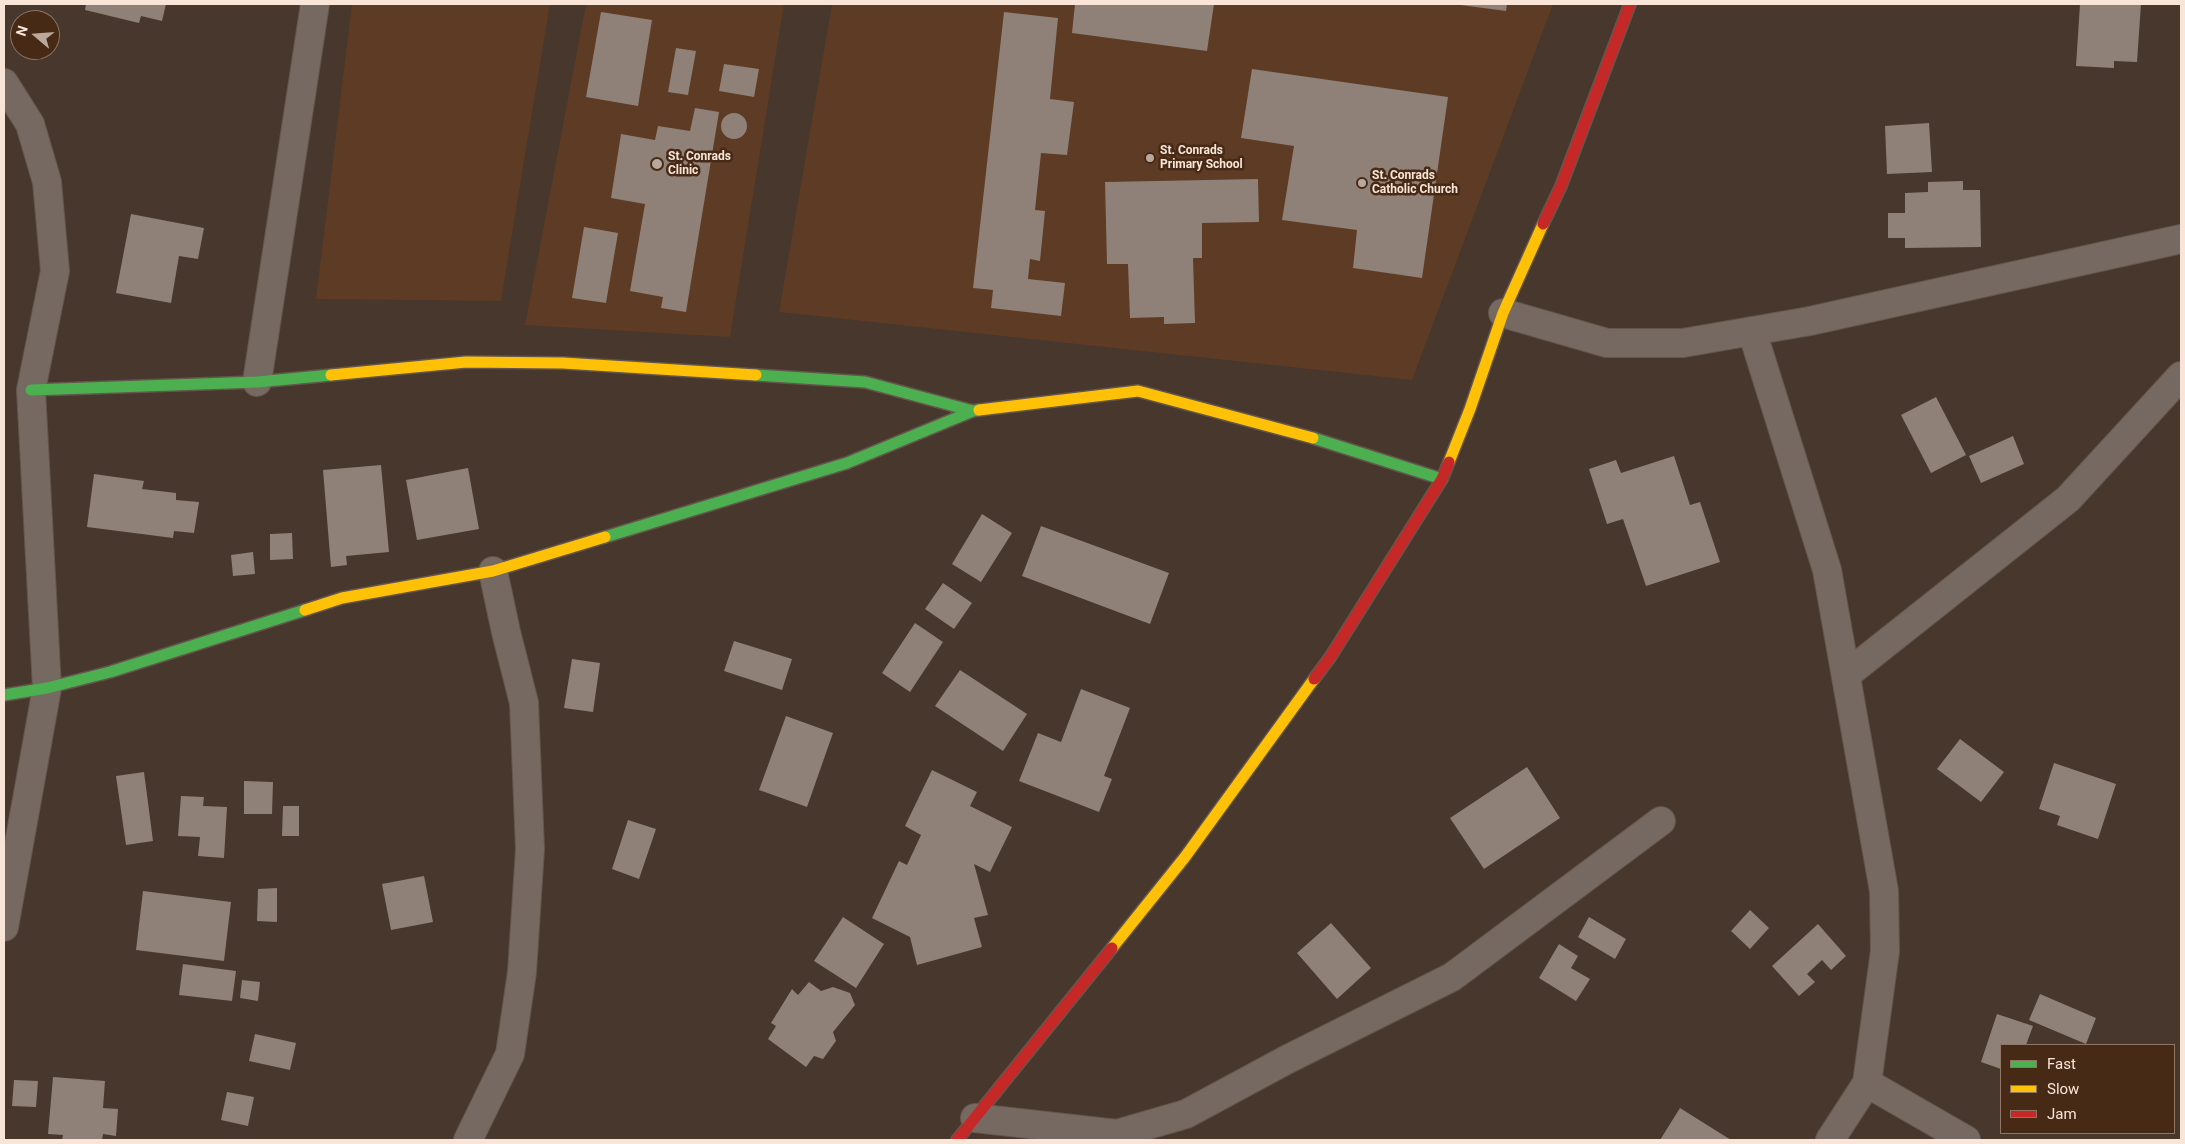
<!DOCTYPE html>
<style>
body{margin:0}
#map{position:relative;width:2185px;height:1144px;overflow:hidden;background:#47372c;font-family:Roboto,sans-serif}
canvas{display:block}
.frame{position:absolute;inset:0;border:5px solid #f8e5d8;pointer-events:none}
.legend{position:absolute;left:2000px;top:1044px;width:175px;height:90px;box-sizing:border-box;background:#472a16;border:1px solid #8e7564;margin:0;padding:6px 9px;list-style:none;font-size:15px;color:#f8e5d8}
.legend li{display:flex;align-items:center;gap:10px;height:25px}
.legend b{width:25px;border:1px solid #8e7564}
.north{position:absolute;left:10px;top:10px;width:50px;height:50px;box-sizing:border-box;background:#472a16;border:1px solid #8e7564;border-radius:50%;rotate:288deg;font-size:14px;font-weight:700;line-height:20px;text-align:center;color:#f8e5d8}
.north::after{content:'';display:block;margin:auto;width:18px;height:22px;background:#baa89c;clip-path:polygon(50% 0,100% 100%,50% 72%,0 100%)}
</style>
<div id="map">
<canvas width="2185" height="1144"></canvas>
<div class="frame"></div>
<ul class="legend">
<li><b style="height:6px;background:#4caf50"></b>Fast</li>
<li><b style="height:6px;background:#ffc107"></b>Slow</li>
<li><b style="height:6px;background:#c62828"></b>Jam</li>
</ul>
<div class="north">N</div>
</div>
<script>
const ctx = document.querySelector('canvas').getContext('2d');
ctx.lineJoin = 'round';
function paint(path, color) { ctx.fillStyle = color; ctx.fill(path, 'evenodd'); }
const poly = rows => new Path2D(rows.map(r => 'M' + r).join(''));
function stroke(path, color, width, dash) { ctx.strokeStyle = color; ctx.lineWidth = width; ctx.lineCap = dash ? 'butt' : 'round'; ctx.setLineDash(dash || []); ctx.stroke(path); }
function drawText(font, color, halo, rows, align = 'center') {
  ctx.font = font + ' Roboto,sans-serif'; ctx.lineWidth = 5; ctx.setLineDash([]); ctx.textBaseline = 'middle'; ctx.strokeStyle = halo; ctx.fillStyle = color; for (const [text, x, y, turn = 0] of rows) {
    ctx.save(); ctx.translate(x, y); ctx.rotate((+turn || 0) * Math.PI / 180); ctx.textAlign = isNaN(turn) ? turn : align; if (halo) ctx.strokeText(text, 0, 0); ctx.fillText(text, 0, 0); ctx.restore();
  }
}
paint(poly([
 [352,4,550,4,501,301,316,299],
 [586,4,784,4,730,337,525,325],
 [832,4,1553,4,1412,380,779,312]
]), '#5d3b24');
paint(poly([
 [86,4,166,4,162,21,141,16,139,23,85,10],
 [1075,4,1214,4,1207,51,1072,33],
 [1453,4,1507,4,1506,11],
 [2080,4,2141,4,2137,62,2114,61,2114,68,2076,66],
 [601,12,652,20,638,106,586,97],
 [1004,12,1058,18,1050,99,1074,102,1067,155,1041,153,1035,210,1045,211,1040,261,1030,259,1028,279,1065,283,1061,316,991,308,993,290,973,288],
 [676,48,696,51,688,95,668,92],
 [724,64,759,69,754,97,719,91],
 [1252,69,1448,97,1422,278,1353,268,1357,230,1282,220,1294,146,1241,138],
 [695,108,719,112,686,312,661,308,663,297,630,291,645,204,611,198,621,134,655,140,658,126,690,131],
 '721 126a13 13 0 1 1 26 0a13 13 0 1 1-26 0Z',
 [1929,123,1932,172,1887,174,1885,126],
 [1258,179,1259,222,1202,223,1202,258,1193,258,1195,323,1164,324,1164,317,1130,318,1128,264,1107,264,1105,182],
 [1963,181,1963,190,1980,190,1981,247,1905,248,1905,238,1888,238,1888,213,1905,213,1905,193,1928,192,1928,182],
 [131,214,204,228,198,259,179,256,171,303,116,293],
 [584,227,618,233,606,303,572,298],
 [1936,397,1966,455,1931,473,1901,415],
 [2013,436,2024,464,1981,483,1969,456],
 [1674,456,1690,505,1700,502,1720,562,1646,586,1623,519,1607,524,1589,469,1616,460,1621,473],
 [381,465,389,552,346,556,347,565,331,567,323,470],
 [468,468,479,529,417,540,406,480],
 [94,474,144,481,142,489,176,493,176,500,199,502,194,533,174,531,173,538,87,527],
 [982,514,1012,533,981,582,952,564],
 [1041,526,1169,573,1150,624,1022,576],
 [292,533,293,559,270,560,270,534],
 [253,552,255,574,233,576,231,555],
 [943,583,972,603,954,629,925,609],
 [915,623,943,642,910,692,882,673],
 [734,641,792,659,782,690,724,671],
 [572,659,600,663,593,712,564,708],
 [960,670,1027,714,1003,751,935,706],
 [1081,689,1130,708,1104,776,1112,779,1099,812,1019,781,1038,733,1061,742],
 [786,716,833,733,807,807,759,790],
 [1960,739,2004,772,1981,802,1937,769],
 [2054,763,2116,784,2098,839,2057,825,2060,816,2039,809],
 [1527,767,1560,818,1484,869,1450,818],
 [932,770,977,792,970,806,1012,827,990,872,974,864,988,915,974,918,982,947,917,965,910,937,872,918,899,861,907,865,921,835,905,826],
 [144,772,153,841,126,845,116,776],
 [244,781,273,782,272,814,244,814],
 [181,796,204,797,203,806,227,807,224,858,198,856,200,837,178,836],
 [283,806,299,806,299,836,282,836],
 [628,820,656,829,639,879,612,869],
 [424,876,433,922,391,930,382,884],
 [277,888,277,922,257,921,258,889],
 [143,891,231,902,224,961,136,950],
 [1750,910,1769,928,1750,949,1731,931],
 [843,917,884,944,856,988,814,961],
 [1589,917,1626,939,1615,959,1578,937],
 [1331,923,1371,968,1337,999,1297,953],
 [1818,924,1846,956,1831,970,1822,960,1807,974,1815,982,1799,996,1772,966],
 [1559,944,1578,956,1571,968,1590,979,1576,1001,1539,978],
 [183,964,236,971,232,1001,179,995],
 [242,980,260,982,258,1001,240,998],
 [809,982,821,991,833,987,850,993,855,1005,833,1032,836,1041,823,1059,814,1056,806,1067,768,1039,776,1026,771,1023,792,989,798,995],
 [2040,994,2096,1018,2086,1044,2029,1020],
 [1997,1014,2033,1026,2026,1045,2001,1045,2001,1069,1981,1062],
 [255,1034,296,1043,290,1070,249,1061],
 [53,1077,105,1081,103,1108,118,1109,116,1136,103,1134,102,1140,62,1140,63,1135,48,1134],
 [14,1080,38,1081,36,1107,12,1106],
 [227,1092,254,1097,248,1126,221,1120],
 [1680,1108,1731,1140,1660,1140]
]), '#8f8177');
const street = poly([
 [4,83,30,124,47,182,55,271,31,390,47,688,4,927],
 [1503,313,1607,343,1683,343,1810,321,2181,239],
 [1752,331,1827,570,1884,891,1885,951,1867,1083,1966,1140],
 [257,382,315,4],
 [1846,675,2068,499,2181,376],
 [975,1118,1117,1134,1186,1114,1288,1059,1452,977,1661,821],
 [468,1140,510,1054,522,972,530,849,524,703,506,632,493,571],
 [1830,1140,1867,1083]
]);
const fast = poly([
 [756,375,865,382,973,411],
 [31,390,257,382,331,375],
 [1313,438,1442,479],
 [605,537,847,463,973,411,979,410],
 [4,695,47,688,110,672,305,610]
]);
const slow = poly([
 [331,375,466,362,563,363,756,375],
 [979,410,1138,391,1313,438],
 [1449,462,1470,409,1503,313,1543,224],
 [305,610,342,598,493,571,605,537],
 [1112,948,1185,857,1314,679]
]);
const jam = poly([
 [1543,224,1561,186,1630,4],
 [1314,679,1331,656,1442,479,1449,462],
 [957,1140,1112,948]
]);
stroke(street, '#64564c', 30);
stroke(fast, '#64564c', 14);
stroke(slow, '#64564c', 14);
stroke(jam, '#64564c', 14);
stroke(street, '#766961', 28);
stroke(fast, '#4caf50', 11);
stroke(slow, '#ffc107', 11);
stroke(jam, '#c62828', 11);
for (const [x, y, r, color] of [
 [1150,158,5,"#baa89c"],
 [657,164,6,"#baa89c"],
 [1362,183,5,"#baa89c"]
]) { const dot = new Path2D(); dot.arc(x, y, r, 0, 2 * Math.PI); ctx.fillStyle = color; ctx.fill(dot); stroke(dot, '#472a16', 2); }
drawText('bold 12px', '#f8e5d8', '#472a16', [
 ["St. Conrads",1160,151],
 ["Primary School",1160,165],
 ["St. Conrads",668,157],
 ["Clinic",668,171],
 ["St. Conrads",1372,176],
 ["Catholic Church",1372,190]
], 'left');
</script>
